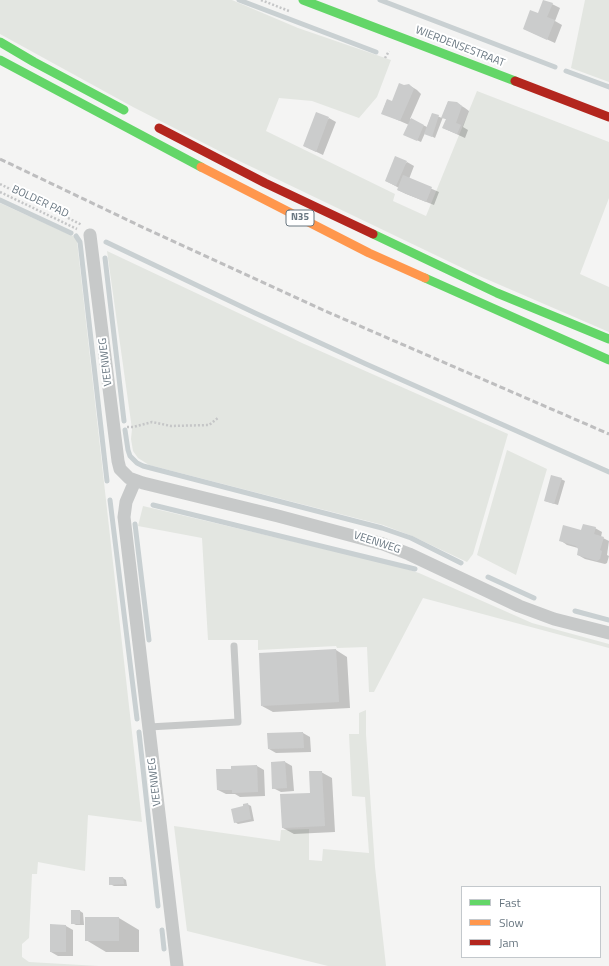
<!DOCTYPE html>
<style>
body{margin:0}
#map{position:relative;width:609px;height:966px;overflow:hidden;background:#f4f4f3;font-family:"Titillium Web",sans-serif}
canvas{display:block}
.legend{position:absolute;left:461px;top:886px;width:140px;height:72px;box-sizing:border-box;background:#fff;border:1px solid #c3c8cc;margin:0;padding:5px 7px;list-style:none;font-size:12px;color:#687680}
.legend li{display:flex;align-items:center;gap:8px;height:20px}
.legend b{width:20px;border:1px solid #c3c8cc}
</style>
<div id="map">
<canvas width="609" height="966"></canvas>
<ul class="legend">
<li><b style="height:5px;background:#63d668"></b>Fast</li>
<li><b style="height:5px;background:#ff974d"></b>Slow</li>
<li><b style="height:5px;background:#b3261e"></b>Jam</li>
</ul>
</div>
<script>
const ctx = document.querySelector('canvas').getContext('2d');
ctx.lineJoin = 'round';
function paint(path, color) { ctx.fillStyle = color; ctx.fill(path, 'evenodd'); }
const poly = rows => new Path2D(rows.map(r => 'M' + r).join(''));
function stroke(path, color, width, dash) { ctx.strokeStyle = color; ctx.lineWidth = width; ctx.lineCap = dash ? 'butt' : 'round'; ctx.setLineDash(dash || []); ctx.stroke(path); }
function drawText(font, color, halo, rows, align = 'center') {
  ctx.font = font + ' "Titillium Web",sans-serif'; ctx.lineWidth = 4; ctx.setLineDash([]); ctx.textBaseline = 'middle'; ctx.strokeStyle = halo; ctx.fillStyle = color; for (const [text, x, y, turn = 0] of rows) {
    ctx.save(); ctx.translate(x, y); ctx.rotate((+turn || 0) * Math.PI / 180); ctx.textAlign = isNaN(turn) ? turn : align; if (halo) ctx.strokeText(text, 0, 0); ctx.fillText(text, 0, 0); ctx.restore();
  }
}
paint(poly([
 [0,0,232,0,298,28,391,60,377,97,359,118,312,101,279,98,266,131,395,194,393,201,426,216,477,91,609,142,609,198,580,274,609,287,609,332,477,275,231,157,133,107,0,34],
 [585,0,609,0,609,82,571,68],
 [0,203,73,236,77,241,142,822,88,815,85,871,38,862,37,874,32,874,29,938,22,944,22,957,29,962,99,966,0,966],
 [107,251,302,343,508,434,473,554,467,562,412,536,383,525,149,465,138,458,133,451,131,439,132,429],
 [507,450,547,469,516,575,477,555],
 [143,506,397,566,419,573,532,623,609,644,609,648,423,598,374,692,369,692,367,647,337,648,336,646,258,650,258,640,208,640,202,538,138,526],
 [366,710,366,734,375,867,386,966,328,966,187,931,174,826,280,841,281,830,309,829,309,860,322,861,323,849,369,853,365,797,352,796,349,734,359,734,359,713]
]), '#e3e6e1');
paint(poly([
 [552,4,560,8,555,21,562,25,555,43,524,29,538,14],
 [400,85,404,86,409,85,417,90,421,94,410,119,427,127,432,114,442,118,448,102,457,103,465,108,469,111,463,127,468,130,465,138,443,128,447,120,443,117,435,138,425,133,421,142,405,135,409,125,382,113,387,100,393,103],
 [329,118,336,122,323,155,304,146],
 [407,162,414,166,409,179,439,192,434,205,406,194,398,190,399,188,386,181],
 [561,479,565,481,558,505,545,501],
 [595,528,602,532,601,537,609,541,607,555,609,556,607,563,605,564,585,559,578,555,578,548,567,545,560,540,582,532],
 [336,650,347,657,350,708,273,712,262,706],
 [303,733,310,737,311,752,276,753,269,749],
 [285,762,292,766,294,791,281,792,273,788],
 [257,766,264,770,265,796,240,797,235,794,226,794,218,790,232,770],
 [321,772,332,778,335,832,294,834,283,828,312,794],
 [247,804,251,806,254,821,238,824,235,822],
 [123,878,126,880,127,886,114,886,110,884],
 [72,911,80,911,83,913,84,925,76,925,72,923],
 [119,918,139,930,139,952,106,952,86,940],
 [66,926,73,930,73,956,58,956,51,952]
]), '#0003');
stroke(poly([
 [239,0,376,52],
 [380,0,555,67],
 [566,71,609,87],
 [0,200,71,233],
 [76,236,80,242,107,481],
 [106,242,255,313,366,364,609,472],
 [105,258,124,421],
 [125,430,128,450,130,456,137,463,143,466,382,528,411,538,461,563],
 [110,500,137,719],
 [153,505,415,569],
 [135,524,149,640],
 [488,577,534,598],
 [575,611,609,620],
 [139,732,158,906],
 [162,930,164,949]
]), '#c9d0d2', 5);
paint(poly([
 [543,0,553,3,547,17,555,20,547,40,523,29,530,10,538,13],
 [399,83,404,85,409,84,414,89,400,121,381,114,387,99,392,101],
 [448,101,457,102,462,106,456,123,461,125,457,134,442,128,446,119,441,118],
 [316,112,329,117,316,152,303,146],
 [432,113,439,115,432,137,424,134],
 [411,118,424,125,417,141,403,135],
 [395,156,407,161,396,186,385,181],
 [403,175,432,187,426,202,397,190],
 [551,475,562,478,554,504,544,501],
 [583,524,596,527,594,534,604,537,600,550,602,551,600,559,597,561,577,555,578,549,576,546,559,541,563,525,581,530],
 [336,649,339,702,261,706,259,653],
 [303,732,304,748,268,749,267,733],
 [285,761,287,788,272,789,271,762],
 [257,765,258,792,232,793,232,790,217,790,216,769,231,769,231,766],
 [309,771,322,771,325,826,282,828,280,794,310,793],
 [248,803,251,819,234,823,231,809,243,806,243,804],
 [109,877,123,877,124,884,109,885],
 [71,910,80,910,80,924,71,924],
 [85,917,119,917,119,941,85,941],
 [50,924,66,925,66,952,50,952]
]), '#cbcccc');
stroke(poly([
 [261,0,289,11],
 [385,58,389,51],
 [0,184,82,225],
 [0,192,77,229],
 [127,427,133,427,152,422,171,426,209,425,219,417]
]), '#c5c6c7', 2.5, [2, 2]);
stroke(poly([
 [149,727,238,722,234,646]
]), '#c7c9c9', 7);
stroke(poly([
 [90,235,118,461,120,469,129,478,143,483,278,516,383,544,409,554,519,606,554,619,609,633],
 [135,481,126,502,124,517,177,966]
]), '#c7c9c9', 13);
stroke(poly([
 [303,0,515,81],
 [0,42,34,62,124,110],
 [0,60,201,167],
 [373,234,497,293,609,339],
 [425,278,609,360]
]), '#63d668', 9);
stroke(poly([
 [201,167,369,253,425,278]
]), '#ff974d', 9);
stroke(poly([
 [515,81,609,117],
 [159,128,265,183,373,234]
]), '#b3261e', 9);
stroke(poly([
 [0,159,138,225,323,310,609,434]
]), '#bebebf', 3, [6, 3]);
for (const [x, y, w] of [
 [300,218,28]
]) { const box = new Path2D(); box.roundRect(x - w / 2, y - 8, w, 16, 3); ctx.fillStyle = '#fff'; ctx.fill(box); stroke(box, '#687680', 1); }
drawText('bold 10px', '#687680', null, [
 ["N35",300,218]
]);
drawText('11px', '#687680', '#fff', [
 ["WIERDENSESTRAAT",460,47,21],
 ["BOLDER PAD",40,202,25],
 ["VEENWEG",106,362,-97],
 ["VEENWEG",377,543,18],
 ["VEENWEG",155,782,-97]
]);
</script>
